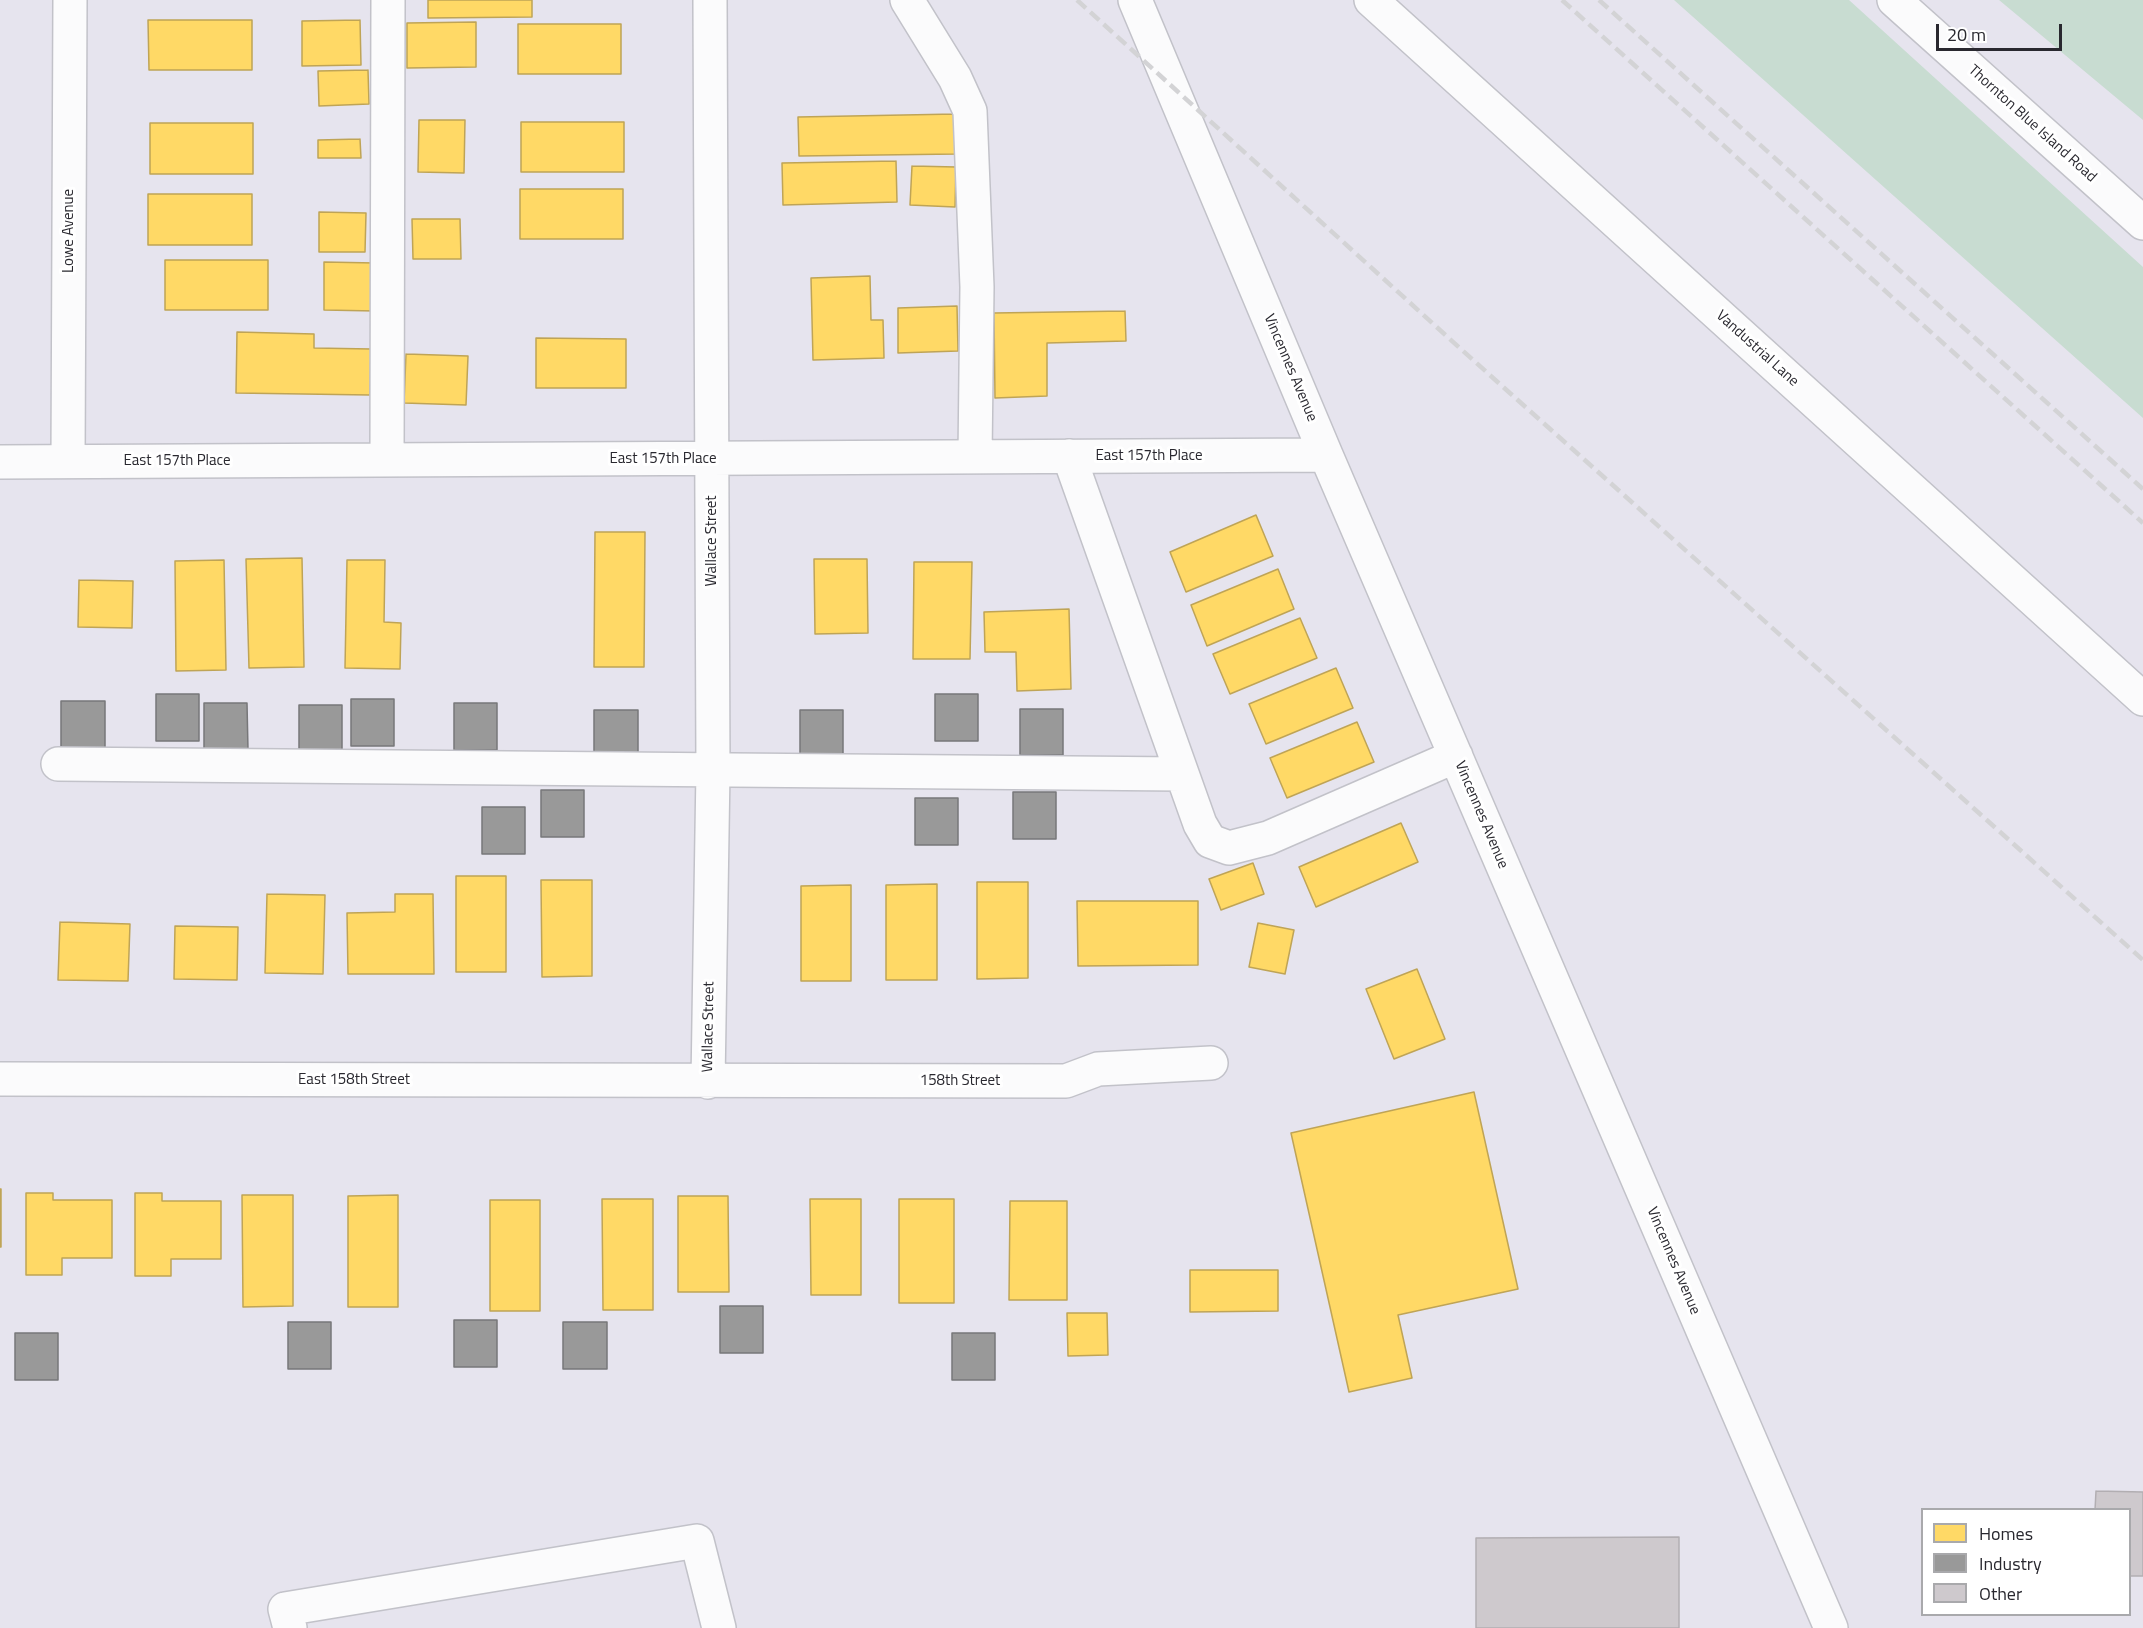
<!DOCTYPE html>
<style>
body{margin:0}
#map{position:relative;width:2143px;height:1628px;overflow:hidden;background:#e6e4ee;font-family:"Titillium Web",sans-serif}
canvas{display:block}
.legend{position:absolute;left:1921px;top:1508px;width:210px;height:108px;box-sizing:border-box;background:#fff;border:2px solid #a9a9ac;margin:0;padding:8px 10px;list-style:none;font-size:18px;color:#29282f}
.legend li{display:flex;align-items:center;gap:12px;height:30px}
.legend b{width:30px;border:2px solid #a9a9ac}
.scale{position:absolute;left:1936px;top:24px;width:126px;height:27px;box-sizing:border-box;border:3px solid #29282f;border-top:0;padding-left:8px;font-size:18px;line-height:21px;white-space:nowrap;color:#29282f;-webkit-text-stroke:4px #fff;paint-order:stroke}
</style>
<div id="map">
<canvas width="2143" height="1628"></canvas>
<ul class="legend">
<li><b style="height:16px;background:#ffd966"></b>Homes</li>
<li><b style="height:16px;background:#999"></b>Industry</li>
<li><b style="height:16px;background:#cec9cd"></b>Other</li>
</ul>
<div class="scale">20 m</div>
</div>
<script>
const ctx = document.querySelector('canvas').getContext('2d');
ctx.lineJoin = 'round';
function paint(path, color) { ctx.fillStyle = color; ctx.fill(path, 'evenodd'); }
const poly = rows => new Path2D(rows.map(r => 'M' + r).join(''));
function stroke(path, color, width, dash) { ctx.strokeStyle = color; ctx.lineWidth = width; ctx.lineCap = dash ? 'butt' : 'round'; ctx.setLineDash(dash || []); ctx.stroke(path); }
function drawText(font, color, halo, rows, align = 'center') {
  ctx.font = font + ' "Titillium Web",sans-serif'; ctx.lineWidth = 6; ctx.setLineDash([]); ctx.textBaseline = 'middle'; ctx.strokeStyle = halo; ctx.fillStyle = color; for (const [text, x, y, turn = 0] of rows) {
    ctx.save(); ctx.translate(x, y); ctx.rotate((+turn || 0) * Math.PI / 180); ctx.textAlign = isNaN(turn) ? turn : align; if (halo) ctx.strokeText(text, 0, 0); ctx.fillText(text, 0, 0); ctx.restore();
  }
}
paint(poly([
 [1674,0,1849,0,2143,267,2143,418],
 [1999,0,2143,0,2143,120]
]), '#c8dcd1');
const homes = poly([
 [428,0,532,0,532,17,428,18,428,0],
 [148,20,252,20,252,70,149,70,148,20],
 [360,20,361,65,302,66,302,21,360,20],
 [476,22,476,67,407,68,407,23,476,22],
 [518,24,621,24,621,74,518,74,518,24],
 [368,70,369,104,319,106,318,71,368,70],
 [956,114,957,154,799,156,798,117,956,114],
 [419,120,465,120,464,173,418,172,419,120],
 [521,122,624,122,624,172,521,172,521,122],
 [150,123,253,123,253,174,150,174,150,123],
 [360,139,361,158,318,158,318,140,360,139],
 [896,161,897,202,783,205,782,163,896,161],
 [912,166,956,167,955,207,910,205,912,166],
 [520,189,623,189,623,239,520,239,520,189],
 [148,194,252,194,252,245,148,245,148,194],
 [319,212,366,213,365,252,319,252,319,212],
 [412,219,460,219,461,259,413,259,412,219],
 [165,260,268,260,268,310,165,310,165,260],
 [324,262,375,263,375,311,324,310,324,262],
 [870,276,871,320,883,320,884,358,813,360,811,278,870,276],
 [957,306,958,351,898,353,898,308,957,306],
 [1125,311,1126,341,1047,343,1047,396,995,398,994,313,1125,311],
 [237,332,314,334,314,348,371,349,370,395,236,393,237,332],
 [536,338,626,339,626,388,536,388,536,338],
 [406,354,468,356,466,405,404,403,406,354],
 [1256,515,1273,556,1186,592,1170,552,1256,515],
 [595,532,645,532,644,667,594,667,595,532],
 [302,558,304,667,249,668,246,559,302,558],
 [814,559,867,559,868,633,815,634,814,559],
 [224,560,226,670,176,671,175,561,224,560],
 [347,560,385,560,384,622,401,623,400,669,345,668,347,560],
 [914,562,972,562,970,659,913,659,914,562],
 [1278,569,1294,609,1207,646,1191,605,1278,569],
 [79,580,133,581,132,628,78,627,79,580],
 [1069,609,1071,689,1017,691,1016,652,985,652,984,612,1069,609],
 [1300,618,1317,658,1230,694,1213,654,1300,618],
 [1336,668,1353,708,1266,744,1249,704,1336,668],
 [1357,722,1374,762,1287,798,1270,758,1357,722],
 [1401,823,1418,862,1316,907,1299,867,1401,823],
 [1253,863,1264,894,1221,910,1209,879,1253,863],
 [456,876,506,876,506,972,456,972,456,876],
 [541,880,592,880,592,976,542,977,541,880],
 [977,882,1028,882,1028,978,977,979,977,882],
 [937,884,937,980,886,980,886,885,937,884],
 [851,885,851,981,801,981,801,886,851,885],
 [267,894,325,895,323,974,265,973,267,894],
 [395,894,433,894,434,974,348,974,347,913,395,912,395,894],
 [1077,901,1198,901,1198,965,1078,966,1077,901],
 [60,922,130,924,128,981,58,980,60,922],
 [1258,923,1294,930,1285,974,1249,967,1258,923],
 [175,926,238,927,237,980,174,979,175,926],
 [1417,969,1445,1039,1394,1059,1366,989,1417,969],
 [1474,1092,1518,1289,1398,1315,1412,1378,1349,1392,1291,1133,1474,1092],
 [0,1189,1,1189,1,1247,0,1247,0,1189],
 [26,1193,53,1193,53,1200,112,1200,112,1258,62,1258,62,1275,26,1275,26,1193],
 [135,1193,162,1193,162,1201,221,1201,221,1259,171,1259,171,1276,135,1276,135,1193],
 [242,1195,293,1195,293,1306,243,1307,242,1195],
 [398,1195,398,1307,348,1307,348,1196,398,1195],
 [678,1196,728,1196,729,1292,678,1292,678,1196],
 [602,1199,653,1199,653,1310,603,1310,602,1199],
 [810,1199,861,1199,861,1295,811,1295,810,1199],
 [899,1199,954,1199,954,1303,899,1303,899,1199],
 [490,1200,540,1200,540,1311,490,1311,490,1200],
 [1010,1201,1067,1201,1067,1300,1009,1300,1010,1201],
 [1190,1270,1278,1270,1278,1311,1190,1312,1190,1270],
 [1067,1313,1107,1313,1108,1355,1068,1356,1067,1313]
]);
paint(homes, '#ffd966');
stroke(homes, '#bfa456', 1.5);
const industry = poly([
 [156,694,199,694,199,741,156,741,156,694],
 [935,694,978,694,978,741,935,741,935,694],
 [351,699,394,699,394,746,351,746,351,699],
 [61,701,105,701,105,748,61,748,61,701],
 [204,703,247,703,248,750,204,750,204,703],
 [454,703,497,703,497,750,454,750,454,703],
 [299,705,342,705,342,752,299,752,299,705],
 [1020,709,1063,709,1063,755,1020,755,1020,709],
 [594,710,638,710,638,758,594,758,594,710],
 [800,710,843,710,843,758,800,758,800,710],
 [541,790,584,790,584,837,541,837,541,790],
 [1013,792,1056,792,1056,839,1013,839,1013,792],
 [915,798,958,798,958,845,915,845,915,798],
 [482,807,525,807,525,854,482,854,482,807],
 [720,1306,763,1306,763,1353,720,1353,720,1306],
 [454,1320,497,1320,497,1367,454,1367,454,1320],
 [288,1322,331,1322,331,1369,288,1369,288,1322],
 [563,1322,607,1322,607,1369,563,1369,563,1322],
 [15,1333,58,1333,58,1380,15,1380,15,1333],
 [952,1333,995,1333,995,1380,952,1380,952,1333]
]);
paint(industry, '#999');
stroke(industry, '#777779', 1.5);
const building = poly([
 [2096,1491,2143,1492,2143,1576,2130,1576,2130,1510,2095,1510,2096,1491],
 [1679,1537,1679,1628,1476,1628,1476,1538,1679,1537]
]);
paint(building, '#cec9cd');
stroke(building, '#b2aeb2', 1.5);
const minor = poly([
 [907,0,955,78,970,111,977,287,975,457],
 [1135,0,1326,455,1831,1628],
 [1371,0,2143,699],
 [1894,0,2143,223],
 [1069,456,1200,824,1210,841,1229,848,1268,838,1456,756],
 [387,460,388,0],
 [68,461,70,0],
 [0,462,1326,455],
 [58,764,1181,774],
 [0,1079,1066,1081,1098,1069,1211,1063],
 [708,1082,713,770,710,0],
 [290,1628,285,1609,697,1541,719,1628]
]);
stroke(minor, '#c2c2c9', 36);
stroke(minor, '#fbfbfc', 33);
stroke(poly([
 [1077,0,1463,351,2143,960],
 [1562,0,2143,523],
 [1599,0,2143,489]
]), '#d3d3d5', 4.5, [12, 6]);
drawText('15px', '#29282f', '#fff', [
 ["Thornton Blue Island Road",2032,124,42],
 ["Lowe Avenue",69,231,-90],
 ["Vandustrial Lane",1757,349,42],
 ["Vincennes Avenue",1290,368,67],
 ["East 157th Place",1149,456],
 ["East 157th Place",663,459],
 ["East 157th Place",177,461],
 ["Wallace Street",712,541,-90],
 ["Vincennes Avenue",1481,815,67],
 ["Wallace Street",709,1027,-89],
 ["East 158th Street",354,1080],
 ["158th Street",960,1081],
 ["Vincennes Avenue",1673,1261,67]
]);
</script>
